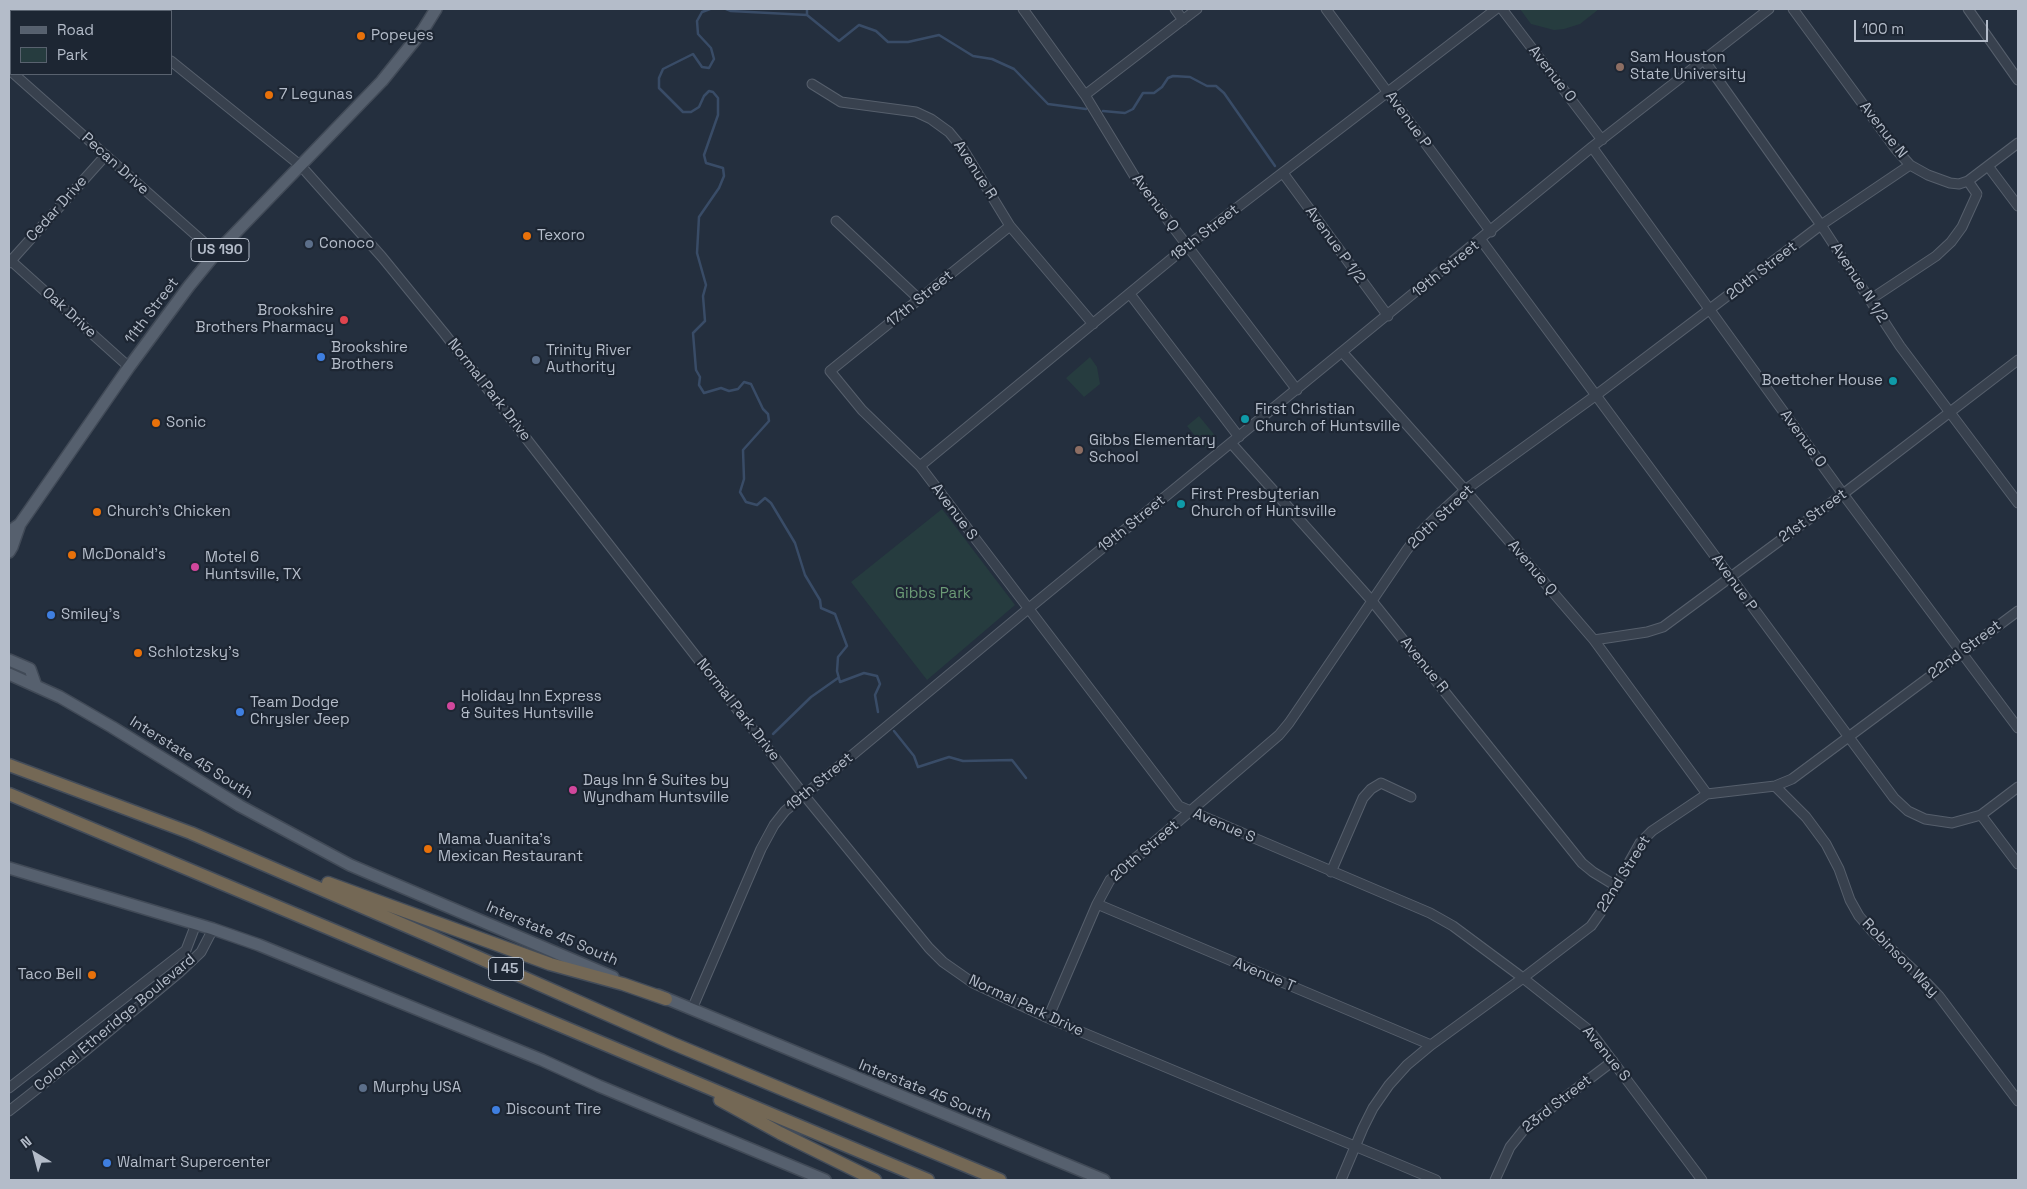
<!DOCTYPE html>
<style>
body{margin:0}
#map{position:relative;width:2027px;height:1189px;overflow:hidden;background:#242f3e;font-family:"Space Grotesk",sans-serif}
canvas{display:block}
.frame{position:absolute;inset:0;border:10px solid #b4bcc9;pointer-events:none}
.legend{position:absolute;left:10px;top:10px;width:162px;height:65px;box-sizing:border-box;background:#1d2633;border:1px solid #59626f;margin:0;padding:6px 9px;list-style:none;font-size:15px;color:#b4bcc9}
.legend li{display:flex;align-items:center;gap:10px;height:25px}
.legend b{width:25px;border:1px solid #59626f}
.north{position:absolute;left:10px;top:1129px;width:50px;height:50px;-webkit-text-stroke:4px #1d2633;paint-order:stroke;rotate:323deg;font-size:14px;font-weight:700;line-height:20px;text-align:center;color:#b4bcc9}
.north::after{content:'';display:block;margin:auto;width:18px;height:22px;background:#b4bcc9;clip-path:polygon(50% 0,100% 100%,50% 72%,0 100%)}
.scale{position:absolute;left:1854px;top:20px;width:134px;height:22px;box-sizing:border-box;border:2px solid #b4bcc9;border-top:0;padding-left:6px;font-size:15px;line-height:18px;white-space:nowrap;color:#b4bcc9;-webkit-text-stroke:4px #1d2633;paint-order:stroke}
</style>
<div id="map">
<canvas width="2027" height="1189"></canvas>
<div class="frame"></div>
<ul class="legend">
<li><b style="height:6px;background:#56606e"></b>Road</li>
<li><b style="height:14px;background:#263c3f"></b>Park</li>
</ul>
<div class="north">N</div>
<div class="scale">100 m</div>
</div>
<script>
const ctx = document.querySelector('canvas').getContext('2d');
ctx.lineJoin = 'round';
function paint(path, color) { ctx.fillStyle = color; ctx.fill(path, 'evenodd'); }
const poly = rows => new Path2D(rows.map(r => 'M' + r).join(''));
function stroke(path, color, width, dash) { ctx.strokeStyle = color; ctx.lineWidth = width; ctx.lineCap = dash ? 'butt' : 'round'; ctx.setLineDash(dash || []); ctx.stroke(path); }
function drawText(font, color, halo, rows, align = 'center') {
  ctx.font = font + ' "Space Grotesk",sans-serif'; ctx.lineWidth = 4.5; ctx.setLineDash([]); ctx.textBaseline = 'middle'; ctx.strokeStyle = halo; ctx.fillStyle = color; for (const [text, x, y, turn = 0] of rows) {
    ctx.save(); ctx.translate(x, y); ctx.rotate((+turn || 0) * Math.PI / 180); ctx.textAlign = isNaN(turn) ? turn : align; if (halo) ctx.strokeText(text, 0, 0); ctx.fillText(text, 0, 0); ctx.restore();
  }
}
paint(poly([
 [1520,9,1599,9,1580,24,1564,29,1554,30,1531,24],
 [1090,357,1097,367,1100,384,1084,397,1066,378],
 [1199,416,1217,438,1205,448,1187,426],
 [942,509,1015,605,927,680,851,582]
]), '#263c3f');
stroke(poly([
 [710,9,702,12,697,21,698,34,711,48,714,59,709,68,702,67,693,54,663,69,659,78,659,88,683,112,691,112,699,107,704,96,709,91,713,92,718,98,718,115,704,155,706,163,723,168,724,176,719,188,699,217,697,253,706,285,703,296,705,321,693,333,696,370,700,377,699,385,704,393,721,388,729,391,738,389,744,382,751,384,763,409,768,414,769,421,743,450,744,479,740,492,746,502,757,505,765,498,771,503,795,543,805,575,820,600,821,608,835,614,847,646,838,657,837,671,840,682,864,673,877,676,880,684,875,695,878,712],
 [726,9,731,11,807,15,807,9],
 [807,15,839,41,859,25,876,31,888,42,908,42,939,35,973,56,992,59,1014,69,1048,104,1086,109],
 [1103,111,1125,113,1133,109,1143,93,1154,93,1162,87,1168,78,1173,76,1190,77,1207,86,1216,86,1224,93,1275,166],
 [894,731,914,756,918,767,949,757,963,761,1012,760,1026,778],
 [773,734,811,697,838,678]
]), '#394c67', 2.5);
const minor = poly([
 [104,9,107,11],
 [1023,9,1085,95,1135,177,1297,390],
 [1175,9,1183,20],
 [1326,9,1491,232],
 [1502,9,1602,140],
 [1793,9,1895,148,1910,165,1928,175,1950,183,1959,184,1968,181,2018,143],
 [1968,9,2018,80],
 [39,11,41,9],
 [9,46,11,43],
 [1704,60,1821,225,1900,346,2018,503],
 [171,61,301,166,382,257,444,333,804,795,929,948,943,962,973,983,1048,1018,1436,1180],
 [14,74,216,253],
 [812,84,841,102,916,112,931,119,949,132,963,149,1010,226,1093,324],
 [1085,95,1197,9],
 [1592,147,1843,494,2018,728],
 [1988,166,2018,206],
 [1283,173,1388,316],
 [836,221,920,300],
 [1010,226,830,371,862,410,920,466,1179,806,1430,913,1453,926,1523,978,1590,1031,1702,1180],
 [1481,240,1894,798,1908,811,1925,819,1952,823,1981,815,2018,787],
 [9,259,129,367],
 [9,263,106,155],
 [1130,294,1239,437],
 [1871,299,1936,256,1951,242,1962,227,1977,194,1968,181],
 [1343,353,1465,490,1594,640,1707,794],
 [1231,443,1372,601,1582,863,1593,872,1616,886],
 [920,466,1187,246,1496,9],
 [1594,640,1647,632,1663,627,1843,494,2018,360],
 [1775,786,1806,817,1826,844,1839,869,1850,900,1859,916,1872,931,1922,978,1939,996,2018,1101],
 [1981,815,2018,864],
 [1331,872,1363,798,1371,789,1381,783,1411,797],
 [1097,904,1431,1045],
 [692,1009,761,849,774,825,785,811,1028,609,1592,147,1769,9],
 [1048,1018,1097,904,1110,880,1279,735,1289,723,1406,551,1418,535,1442,511,1465,490,1595,396,1821,225,1910,165],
 [9,1088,186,950,196,924],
 [9,1111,84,1052,180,972,201,952,213,929],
 [1341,1180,1363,1128,1373,1108,1389,1085,1407,1065,1431,1045,1523,978,1591,926,1603,909,1640,843,1652,831,1707,794,1775,786,1792,779,2018,611],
 [1495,1180,1510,1147,1526,1127,1613,1061]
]);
const major = poly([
 [9,532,20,524,129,367,189,286,216,253,382,81,423,30,436,9],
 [9,552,12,547,20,524],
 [9,660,30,669,36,686],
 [9,674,60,697,112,727,240,806,350,865,613,977],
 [9,868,213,929,259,945,542,1060,599,1086,825,1180],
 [658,995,1104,1180]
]);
const highway = poly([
 [9,765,191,833,432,937,674,1044,1000,1180],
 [9,794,928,1180],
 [328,883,550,964,623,984,666,999],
 [720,1100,780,1133,875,1180]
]);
stroke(minor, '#565f6c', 11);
stroke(major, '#414a57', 14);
stroke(highway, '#434c59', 15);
stroke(minor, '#38414e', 9);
stroke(major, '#56606e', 11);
stroke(highway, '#746855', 12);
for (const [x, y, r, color] of [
 [361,36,5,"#e8710a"],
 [1620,67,5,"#8d6e63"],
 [269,95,5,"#e8710a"],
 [527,236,5,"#e8710a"],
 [309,244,5,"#5c6f8a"],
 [344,320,5,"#e0444e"],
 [321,357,5,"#3f7fe0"],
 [536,360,5,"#5c6f8a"],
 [1893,381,5,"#0f9aa8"],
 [1245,419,5,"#0f9aa8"],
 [156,423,5,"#e8710a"],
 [1079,450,5,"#8d6e63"],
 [1181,504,5,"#0f9aa8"],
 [97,512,5,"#e8710a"],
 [72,555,5,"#e8710a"],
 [195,567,5,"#d1479c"],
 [51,615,5,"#3f7fe0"],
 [138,653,5,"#e8710a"],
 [451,706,5,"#d1479c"],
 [240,712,5,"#3f7fe0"],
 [573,790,5,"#d1479c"],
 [428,849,5,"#e8710a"],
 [92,975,5,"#e8710a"],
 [363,1088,5,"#5c6f8a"],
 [496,1110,5,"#3f7fe0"],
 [107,1163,5,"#3f7fe0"]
]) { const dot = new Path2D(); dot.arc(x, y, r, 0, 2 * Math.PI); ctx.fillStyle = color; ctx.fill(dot); stroke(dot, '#1d2633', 2); }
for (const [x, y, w] of [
 [220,250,58],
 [506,969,35]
]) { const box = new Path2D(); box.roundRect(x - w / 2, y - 11.5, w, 23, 4); ctx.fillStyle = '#1d2633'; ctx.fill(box); stroke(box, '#b4bcc9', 1); }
drawText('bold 14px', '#b4bcc9', null, [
 ["US 190",220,250],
 ["I 45",506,969]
]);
drawText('15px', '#b4bcc9', '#1d2633', [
 ["Popeyes",371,36],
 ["Sam Houston",1630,58],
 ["State University",1630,75],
 ["7 Legunas",279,95],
 ["Texoro",537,236],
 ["Conoco",319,244],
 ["Brookshire",334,311,"right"],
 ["Brothers Pharmacy",334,328,"right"],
 ["Brookshire",331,348],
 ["Brothers",331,365],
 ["Trinity River",546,351],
 ["Authority",546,368],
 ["Boettcher House",1883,381,"right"],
 ["First Christian",1255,410],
 ["Church of Huntsville",1255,427],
 ["Sonic",166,423],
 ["Gibbs Elementary",1089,441],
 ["School",1089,458],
 ["First Presbyterian",1191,495],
 ["Church of Huntsville",1191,512],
 ["Church's Chicken",107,512],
 ["McDonald's",82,555],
 ["Motel 6",205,558],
 ["Huntsville, TX",205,575],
 ["Smiley's",61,615],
 ["Schlotzsky's",148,653],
 ["Holiday Inn Express",461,697],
 ["& Suites Huntsville",461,714],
 ["Team Dodge",250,703],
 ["Chrysler Jeep",250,720],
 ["Days Inn & Suites by",583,781],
 ["Wyndham Huntsville",583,798],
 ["Mama Juanita's",438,840],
 ["Mexican Restaurant",438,857],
 ["Taco Bell",82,975,"right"],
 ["Murphy USA",373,1088],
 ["Discount Tire",506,1110],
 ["Walmart Supercenter",117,1163]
], 'left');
drawText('15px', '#b4bcc9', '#1d2633', [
 ["Avenue O",1552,74,52],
 ["Avenue P",1408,120,54],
 ["Avenue N",1883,130,52],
 ["Pecan Drive",115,164,42],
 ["Avenue R",975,170,57],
 ["Avenue Q",1155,203,53],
 ["Cedar Drive",57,209,-48],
 ["18th Street",1205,233,-38],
 ["Avenue P 1/2",1335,245,54],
 ["19th Street",1446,269,-39],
 ["20th Street",1762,271,-38],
 ["Avenue N 1/2",1859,283,57],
 ["17th Street",920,299,-39],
 ["11th Street",152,311,-53],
 ["Oak Drive",69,313,42],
 ["Normal Park Drive",489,390,52],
 ["Avenue O",1803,439,54],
 ["Avenue S",954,512,53],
 ["21st Street",1813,516,-36],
 ["20th Street",1441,517,-44],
 ["19th Street",1132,524,-39],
 ["Avenue Q",1532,568,50],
 ["Avenue P",1734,583,54],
 ["22nd Street",1965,650,-37],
 ["Avenue R",1424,665,51],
 ["Normal Park Drive",738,710,52],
 ["Interstate 45 South",191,758,32],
 ["19th Street",820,782,-40],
 ["Avenue S",1224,826,23],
 ["20th Street",1145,851,-41],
 ["22nd Street",1624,874,-58],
 ["Interstate 45 South",552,934,23],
 ["Robinson Way",1900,958,46],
 ["Avenue T",1264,975,23],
 ["Normal Park Drive",1026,1006,25],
 ["Colonel Etheridge Boulevard",115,1023,-40],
 ["Avenue S",1606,1054,51],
 ["Interstate 45 South",925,1091,22],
 ["23rd Street",1557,1104,-38]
]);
drawText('15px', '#6b9a76', '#1d2633', [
 ["Gibbs Park",933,594]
]);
</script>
